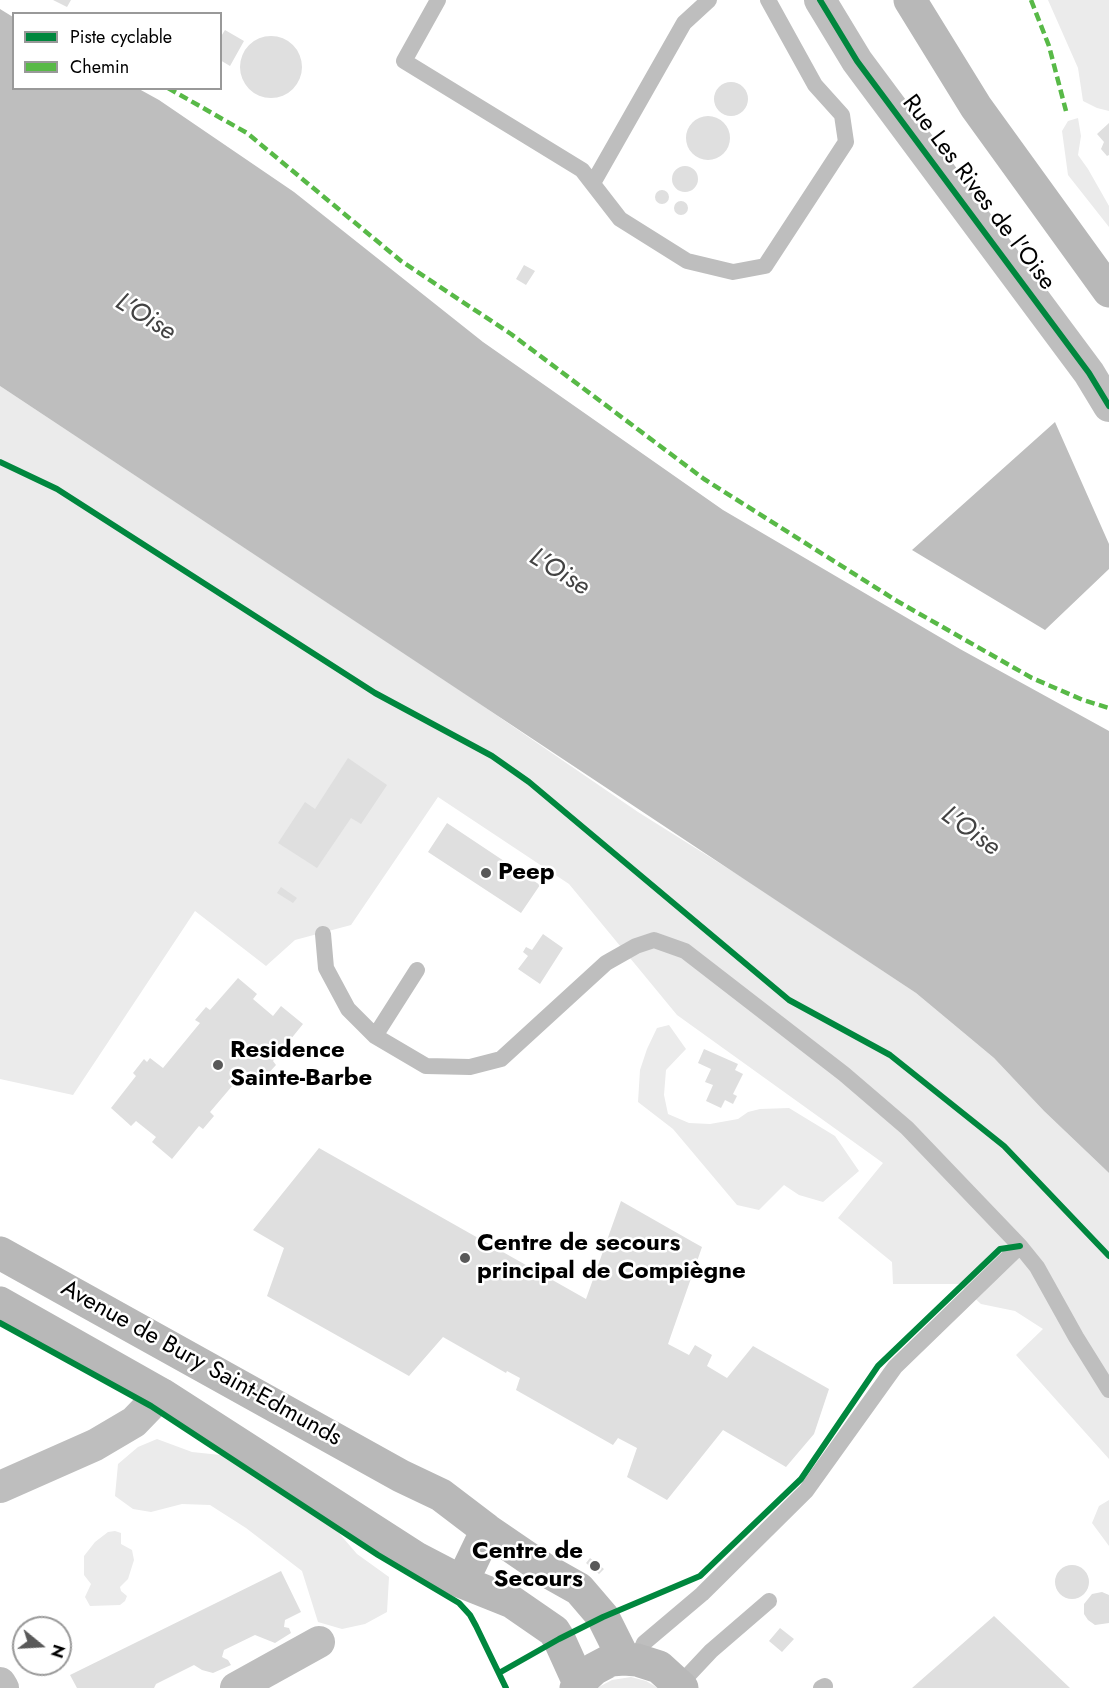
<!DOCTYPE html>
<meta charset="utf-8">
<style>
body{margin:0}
#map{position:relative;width:1109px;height:1688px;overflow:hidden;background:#fff;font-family:Jost,sans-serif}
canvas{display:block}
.legend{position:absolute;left:12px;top:12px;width:210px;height:78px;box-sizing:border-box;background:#fff;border:2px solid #999;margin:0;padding:8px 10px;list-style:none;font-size:18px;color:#000}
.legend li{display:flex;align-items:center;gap:12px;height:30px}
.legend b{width:30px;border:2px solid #999}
.north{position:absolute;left:12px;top:1616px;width:60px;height:60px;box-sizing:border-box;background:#fff;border:2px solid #999;border-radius:50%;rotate:108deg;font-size:16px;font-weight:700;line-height:24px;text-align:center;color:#000}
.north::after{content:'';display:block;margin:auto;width:21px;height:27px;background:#595959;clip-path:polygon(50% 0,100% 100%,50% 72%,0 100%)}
</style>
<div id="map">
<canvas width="1109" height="1688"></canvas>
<ul class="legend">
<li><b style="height:8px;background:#00873e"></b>Piste cyclable</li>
<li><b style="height:8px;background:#58b947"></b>Chemin</li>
</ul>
<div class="north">N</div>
</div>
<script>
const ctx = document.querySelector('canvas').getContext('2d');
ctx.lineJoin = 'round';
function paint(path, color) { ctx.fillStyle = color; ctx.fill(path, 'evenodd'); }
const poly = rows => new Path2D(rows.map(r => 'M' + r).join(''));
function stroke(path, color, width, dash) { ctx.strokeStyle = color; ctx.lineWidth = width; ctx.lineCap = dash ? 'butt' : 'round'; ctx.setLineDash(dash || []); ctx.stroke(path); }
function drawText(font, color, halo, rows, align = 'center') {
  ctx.font = font + ' Jost,sans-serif'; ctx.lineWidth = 5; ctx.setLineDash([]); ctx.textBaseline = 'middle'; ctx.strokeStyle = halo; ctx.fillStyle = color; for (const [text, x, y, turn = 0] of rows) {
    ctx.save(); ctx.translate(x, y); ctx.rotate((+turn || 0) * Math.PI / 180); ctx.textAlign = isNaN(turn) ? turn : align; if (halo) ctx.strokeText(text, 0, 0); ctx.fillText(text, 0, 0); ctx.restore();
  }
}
paint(poly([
 [1048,0,1109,0,1109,111,1097,108,1083,101,1078,68],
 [1078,118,1081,136,1078,155,1088,169,1109,206,1109,227,1068,175,1062,131,1068,121],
 [0,386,467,695,638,812,748,881,916,993,994,1058,1044,1111,1109,1173,1109,1459,1016,1355,1043,1329,1015,1311,981,1304,959,1284,893,1284,892,1262,838,1218,883,1163,677,1015,569,884,438,797,351,925,295,940,266,966,195,911,73,1095,0,1079],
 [669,1025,686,1049,666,1070,664,1095,668,1114,689,1123,710,1124,738,1119,748,1112,760,1109,789,1108,835,1136,859,1171,823,1202,799,1195,784,1185,759,1210,737,1205,673,1129,638,1102,640,1070,647,1049,657,1028],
 [157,1439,192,1452,230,1456,313,1503,357,1554,389,1577,387,1612,365,1624,342,1629,318,1622,302,1571,246,1528,210,1505,182,1504,151,1512,133,1509,115,1496,118,1464,138,1447],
 [1109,1500,1109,1546,1092,1523,1099,1506],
 [115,1531,121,1533,121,1544,132,1550,134,1560,128,1579,120,1587,121,1591,127,1596,125,1601,120,1605,90,1606,85,1597,91,1584,84,1575,84,1556,95,1542,108,1532],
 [631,1677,646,1681,658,1688,597,1688,612,1680]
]), '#ebebeb');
paint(poly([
 [0,9,13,17,14,88,139,89,159,100,294,192,483,342,723,510,960,649,1109,731,1109,1173,1044,1111,994,1058,916,993,0,386],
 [1055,422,1109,544,1109,569,1045,630,912,550]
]), '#bebebe');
paint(poly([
 [53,0,71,0,67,7],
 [225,30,244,41,230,66,220,60,220,38],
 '240 67a31 31 0 1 1 62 0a31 31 0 1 1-62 0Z',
 '714 99a17 17 0 1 1 34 0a17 17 0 1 1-34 0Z',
 '686 138a22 22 0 1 1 44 0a22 22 0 1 1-44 0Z',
 [1109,123,1109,155,1107,156,1101,149,1104,142,1097,134],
 '672 179a13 13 0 1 1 26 0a13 13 0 1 1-26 0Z',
 '655 197a7 7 0 1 1 14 0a7 7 0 1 1-14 0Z',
 '674 208a7 7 0 1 1 14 0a7 7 0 1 1-14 0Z',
 [524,265,535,271,526,285,516,279],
 [348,758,387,785,361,824,351,818,317,868,278,843,305,802,315,809],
 [447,823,540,885,521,913,428,852],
 [281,887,297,898,293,903,277,893],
 [543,934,563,948,540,984,518,969,528,956,523,952,526,947,532,950],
 [238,978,257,994,253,999,273,1016,281,1006,303,1024,273,1061,276,1065,265,1077,262,1075,259,1078,250,1071,237,1088,233,1085,210,1112,214,1116,203,1129,199,1126,172,1159,152,1142,156,1137,136,1121,131,1126,111,1108,136,1076,133,1073,144,1059,147,1062,150,1058,163,1068,200,1023,195,1020,206,1007,210,1010],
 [704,1049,738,1064,735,1070,743,1074,733,1094,737,1096,733,1104,725,1100,721,1108,706,1101,713,1085,705,1082,711,1069,698,1063],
 [319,1148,586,1299,621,1201,693,1242,702,1247,668,1344,689,1355,695,1345,712,1355,707,1366,727,1378,753,1346,829,1389,814,1434,786,1467,723,1430,667,1500,627,1477,637,1448,618,1438,613,1445,516,1390,520,1378,507,1371,506,1373,443,1337,409,1376,267,1296,284,1248,253,1230],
 [590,1558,604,1569,599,1574,586,1563],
 '1055 1582a17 17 0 1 1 34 0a17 17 0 1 1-34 0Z',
 [281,1571,301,1612,285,1620,284,1627,289,1628,291,1633,275,1643,255,1635,224,1650,222,1657,228,1660,231,1665,213,1673,202,1670,194,1665,156,1684,154,1688,77,1688,70,1675],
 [1102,1592,1109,1595,1109,1623,1095,1625,1088,1620,1084,1614,1084,1604,1092,1594],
 [994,1616,1070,1688,912,1688],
 [780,1628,794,1639,782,1652,769,1641]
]), '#dfdfdf');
stroke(poly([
 [438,0,404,61,582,170,620,219,687,261,733,272,765,266,846,142,842,115,815,85,768,0],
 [593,183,684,23,709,0],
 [323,934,326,968,348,1009,375,1036,426,1066,470,1067,501,1059,606,963,636,946,654,940,685,951,844,1074,907,1128,1020,1246,1037,1267,1076,1337,1109,1390],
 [375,1036,417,970],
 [637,1660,644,1643,702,1594,806,1491,895,1367,1020,1246],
 [680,1684,711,1651,769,1601],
 [821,1688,825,1686]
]), '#bebebe', 16);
stroke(poly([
 [820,0,857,61,1089,373,1109,406],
 [0,1487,95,1445,134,1422,161,1394],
 [0,1683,3,1688],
 [236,1688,319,1642]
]), '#bebebe', 32);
stroke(poly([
 [910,0,976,107,1109,291],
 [0,1253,401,1476,441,1495,487,1530,547,1571,579,1589,603,1617,624,1659],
 [0,1303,161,1394,416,1558,462,1582,512,1602,554,1631,559,1639,579,1683],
 [462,1582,487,1530],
 [576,1688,579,1683,594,1669,611,1660,624,1659,637,1660,659,1667,682,1688]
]), '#b8b8b8', 33);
stroke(poly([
 [1031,0,1049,46,1066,111],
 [168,88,247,133,401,261,511,334,704,479,897,601,1032,678,1083,700,1109,708]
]), '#58b947', 4.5, [9, 4.5]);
stroke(poly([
 [820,0,857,61,1089,373,1109,406],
 [0,462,57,489,375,693,492,756,529,782,789,1000,890,1055,1004,1146,1109,1256],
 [0,1323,151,1406,378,1555,459,1603,470,1615,476,1626,506,1688],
 [499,1673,559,1639,603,1617,700,1576,801,1479,878,1366,1000,1249,1020,1246]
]), '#00873e', 6);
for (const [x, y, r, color] of [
 [486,873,6,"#595959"],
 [218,1065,6,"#595959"],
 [465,1258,6,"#595959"],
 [595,1566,6,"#595959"]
]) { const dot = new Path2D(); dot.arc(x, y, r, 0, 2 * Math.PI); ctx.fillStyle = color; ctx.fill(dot); stroke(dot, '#fff', 2); }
drawText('24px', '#000', '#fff', [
 ["Rue Les Rives de l'Oise",978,193,53],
 ["Avenue de Bury Saint-Edmunds",201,1364,29]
]);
drawText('bold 24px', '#000', '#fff', [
 ["Peep",498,873],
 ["Residence",230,1051],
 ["Sainte-Barbe",230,1079],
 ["Centre de secours",477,1244],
 ["principal de Compiègne",477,1272],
 ["Centre de",583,1552,"right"],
 ["Secours",583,1580,"right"]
], 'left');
drawText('italic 26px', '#434343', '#fff', [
 ["L'Oise",145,318,32],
 ["L'Oise",559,573,32],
 ["L'Oise",970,832,36]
]);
</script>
